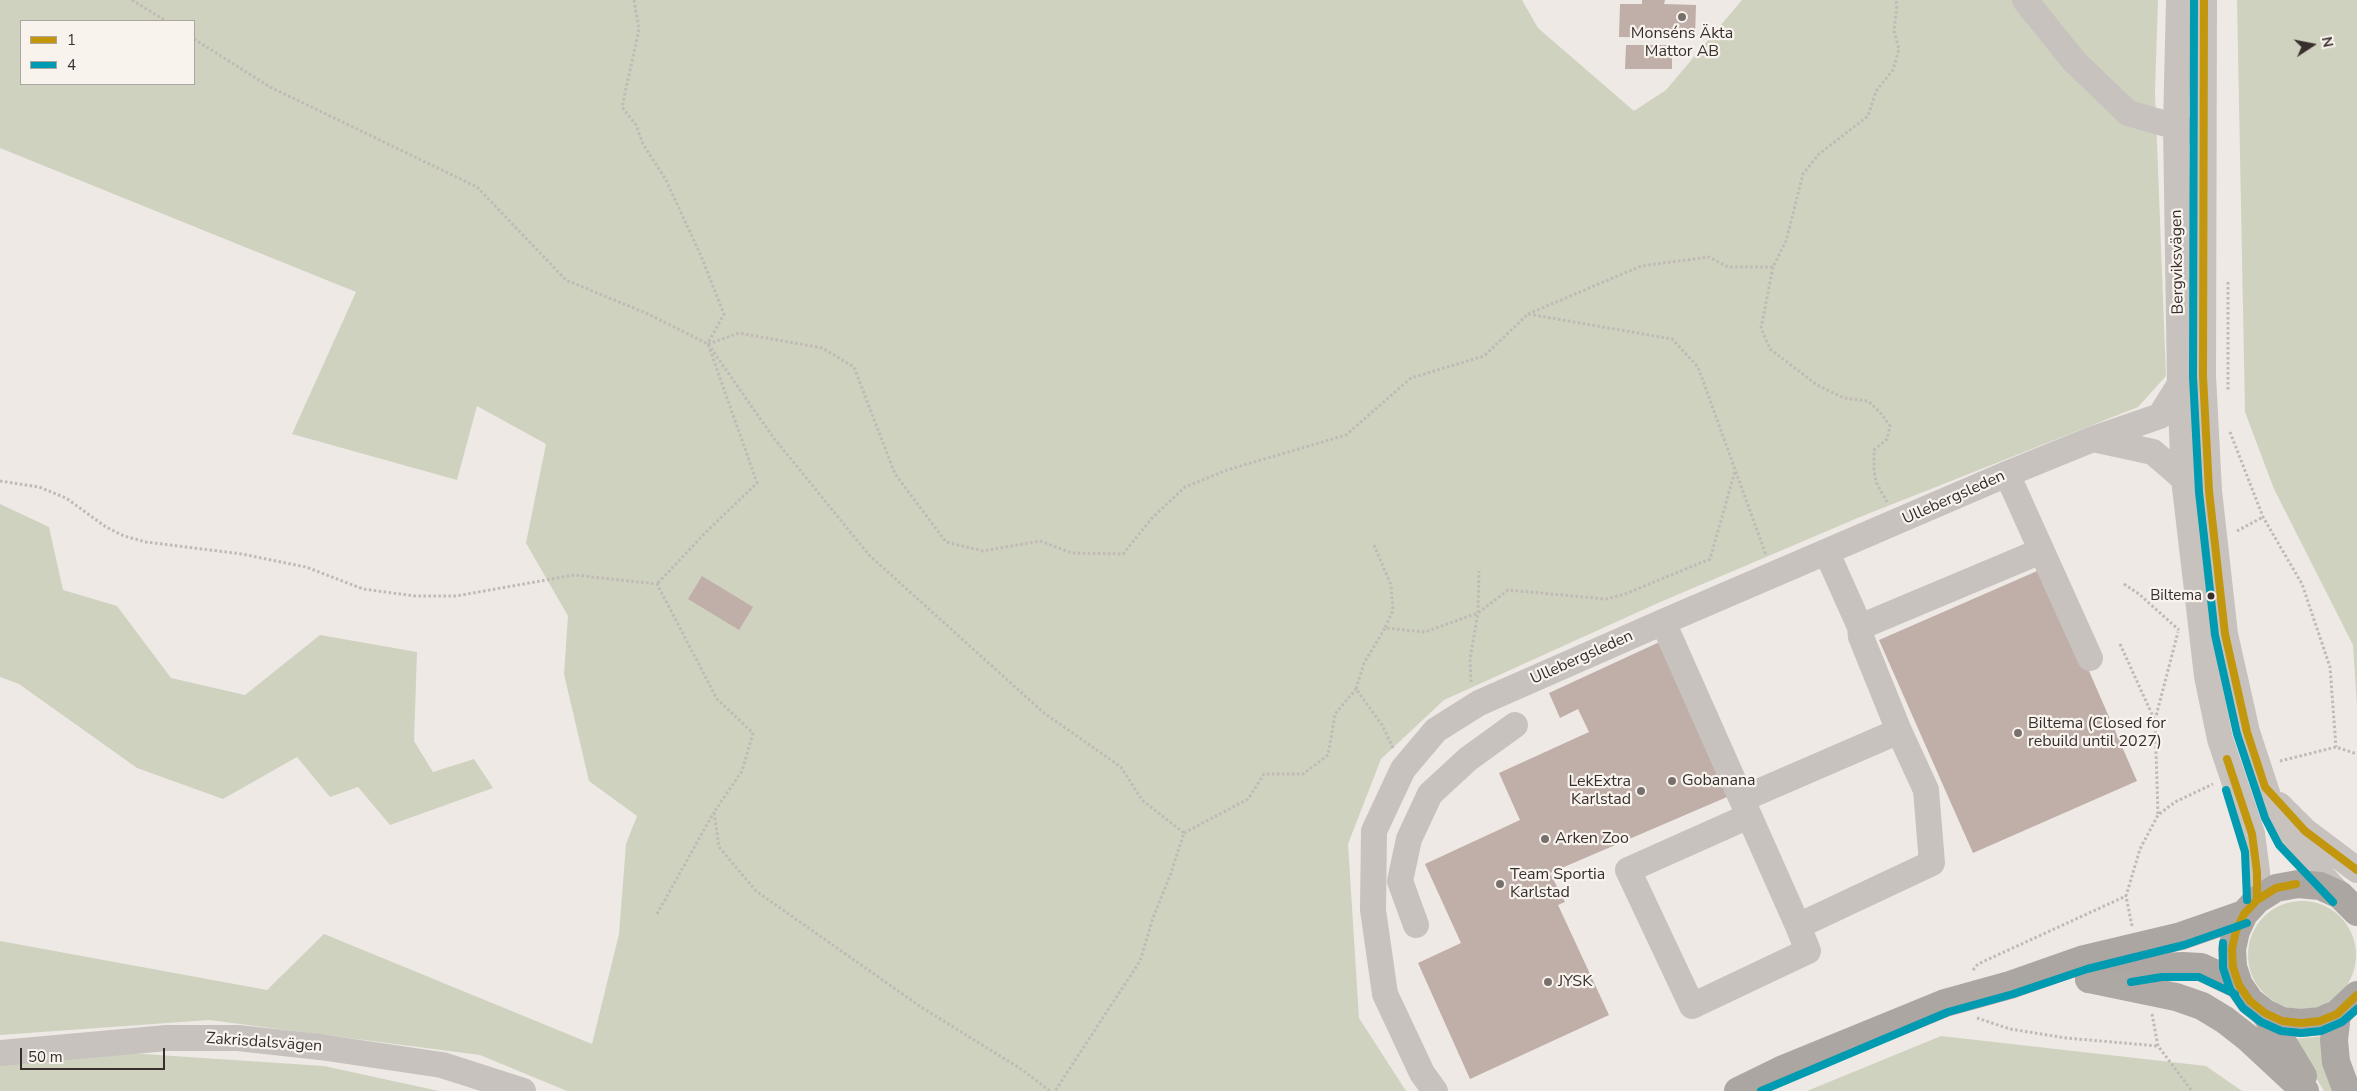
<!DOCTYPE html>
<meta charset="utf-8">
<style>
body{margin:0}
#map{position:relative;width:2357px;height:1091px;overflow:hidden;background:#eee9e4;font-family:"Nunito Sans",sans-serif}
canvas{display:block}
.legend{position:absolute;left:20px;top:20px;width:175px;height:65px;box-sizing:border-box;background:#f9f3ee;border:1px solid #aca5a0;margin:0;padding:6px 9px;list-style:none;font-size:15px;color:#382f2c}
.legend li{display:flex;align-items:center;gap:10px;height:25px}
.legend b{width:25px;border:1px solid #aca5a0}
.north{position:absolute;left:2287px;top:20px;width:50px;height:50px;-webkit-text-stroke:4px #f9f3ee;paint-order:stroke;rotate:79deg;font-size:14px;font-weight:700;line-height:20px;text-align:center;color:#382f2c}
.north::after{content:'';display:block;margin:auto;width:18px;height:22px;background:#382f2c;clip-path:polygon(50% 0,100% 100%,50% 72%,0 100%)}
.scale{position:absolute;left:20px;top:1048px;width:145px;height:22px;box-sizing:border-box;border:2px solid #382f2c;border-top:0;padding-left:6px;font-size:15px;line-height:18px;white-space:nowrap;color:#382f2c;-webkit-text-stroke:4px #f9f3ee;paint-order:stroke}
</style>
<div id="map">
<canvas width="2357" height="1091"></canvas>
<ul class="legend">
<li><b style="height:6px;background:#c2970d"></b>1</li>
<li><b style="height:6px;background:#009ab1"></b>4</li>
</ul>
<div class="north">N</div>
<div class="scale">50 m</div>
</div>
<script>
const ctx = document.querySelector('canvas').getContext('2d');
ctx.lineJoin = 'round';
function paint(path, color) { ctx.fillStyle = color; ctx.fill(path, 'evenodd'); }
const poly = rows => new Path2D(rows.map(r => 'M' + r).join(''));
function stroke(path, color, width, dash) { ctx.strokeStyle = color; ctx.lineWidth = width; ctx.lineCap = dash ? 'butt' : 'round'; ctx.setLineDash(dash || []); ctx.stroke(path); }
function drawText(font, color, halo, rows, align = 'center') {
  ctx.font = font + ' "Nunito Sans",sans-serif'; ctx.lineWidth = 4.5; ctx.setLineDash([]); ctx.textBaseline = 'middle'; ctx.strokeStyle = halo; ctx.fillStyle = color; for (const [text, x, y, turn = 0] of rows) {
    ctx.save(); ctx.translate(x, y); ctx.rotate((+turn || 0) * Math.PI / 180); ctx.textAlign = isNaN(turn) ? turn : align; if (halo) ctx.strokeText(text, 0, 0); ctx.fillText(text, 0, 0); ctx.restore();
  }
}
paint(poly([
 [0,0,1522,0,1538,28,1634,111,1666,90,1742,0,2158,0,2155,92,2166,376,2138,407,1860,517,1658,603,1444,700,1381,759,1348,844,1359,1018,1406,1091,567,1091,480,1055,209,1020,0,1035,0,941,267,990,324,934,592,1044,619,934,626,844,637,816,589,781,564,674,568,616,526,543,546,444,477,406,457,480,292,434,356,292,0,148],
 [21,21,194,21,194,84,21,84],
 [2237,0,2357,0,2357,705,2353,645,2274,489,2245,412],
 [0,504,49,527,63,590,117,606,171,678,245,695,320,635,417,652,414,741,433,772,474,759,493,788,390,825,358,787,330,797,297,757,223,799,137,768,19,684,0,677],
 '2248 955a54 54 0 1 1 108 0a54 54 0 1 1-108 0Z',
 [1941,1036,2206,1066,2242,1091,1807,1091],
 [2325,1036,2335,1091,2324,1091,2292,1039],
 [128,1053,324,1066,439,1091,0,1091,0,1063]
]), '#d0d2c0');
paint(poly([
 [1642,0,1665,0,1664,4,1696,5,1695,38,1619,37,1620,4,1642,4],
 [1626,45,1672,45,1672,69,1625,69],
 [2044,568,2137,781,1973,853,1879,640],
 [702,576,753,607,739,630,688,599],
 [1666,639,1734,794,1550,873,1565,902,1558,905,1609,1015,1470,1079,1418,963,1461,943,1425,864,1520,820,1499,773,1589,732,1578,709,1560,718,1549,693]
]), '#c0aea8');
stroke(poly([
 [132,0,166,21],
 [634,0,639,29,622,107,636,125,643,144,666,180,701,256,724,314,708,343],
 [194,39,270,87,477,187,566,280,648,314,708,344,757,483,706,532,657,584],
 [1773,267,1761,328,1770,349,1817,385,1844,398,1868,401,1880,412,1890,426,1887,439,1874,450,1874,470,1876,482,1887,502],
 [2228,282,2228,391],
 [1528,314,1641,266,1709,257,1728,267,1773,267,1786,241,1803,174,1819,154,1868,116,1876,91,1893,70,1899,49,1894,31,1897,4,1895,0],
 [708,344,739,333,822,348,854,367,895,474,946,542,983,551,1040,541,1072,553,1123,554,1152,518,1185,487,1227,470,1346,435,1411,378,1484,356,1528,314,1672,339,1698,367,1766,555],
 [708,344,773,437,869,555,1044,713,1121,767,1142,800,1184,833,1171,873,1153,918,1140,961,1055,1091],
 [2230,432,2263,517,2302,584,2330,667,2336,747],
 [0,481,39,487,66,498,106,527,124,536,146,542,242,554,306,567,363,589,415,596,456,596,574,575,657,584,717,699,753,733,742,771,714,812,719,847,756,891,921,1007,1021,1069,1050,1091],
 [2237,531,2263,517],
 [1374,545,1391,585,1393,610,1385,628],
 [2124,584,2139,594,2179,630],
 [2120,644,2155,721,2158,814],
 [1471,682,1470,659,1478,613,1479,571],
 [2155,720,2178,632],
 [1393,748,1382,725,1356,689,1364,663,1385,628,1425,632,1478,613,1508,590,1606,599,1625,594,1710,559,1735,471],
 [2280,761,2336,747,2357,754],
 [1184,833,1248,799,1264,774,1303,774,1328,755,1335,714,1356,689],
 [657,914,714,812],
 [2132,926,2126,896,2140,849,2158,815,2175,802,2213,784],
 [1973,970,1978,964,2126,896],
 [2152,1014,2158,1046,2192,1091],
 [1977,1018,2010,1029,2066,1038,2158,1046]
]), '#c0bab6', 3, [2.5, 2.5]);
stroke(poly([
 [2025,0,2074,61,2128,113,2191,131],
 [2179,0,2176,126,2180,384,2184,479,2207,676,2220,739,2252,834,2257,872,2257,900],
 [2204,0,2203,376,2209,491,2225,634,2247,732,2274,814,2287,839,2340,895],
 [2093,439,2153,452,2184,479],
 [2007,474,2090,658],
 [1663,622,1798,926],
 [1860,627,2041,551],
 [1742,799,1899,731],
 [2279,805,2305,831,2357,870],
 [1749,816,1628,870,1692,1006,1808,951,1798,926,1932,863,1926,790,1899,731,1861,637,1860,627,1827,553],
 [1416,925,1400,881,1409,839,1430,794,1468,759,1515,725],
 [0,1053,167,1038,238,1038,320,1047,442,1065,523,1091],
 [1435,1091,1422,1073,1385,994,1373,910,1374,831,1403,769,1436,730,1479,703,1663,622,2007,474,2093,439,2160,416,2180,384]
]), '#c7c2be', 26);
stroke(poly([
 [2357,912,2340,895,2320,886,2298,884,2276,888,2257,900,2244,914,2236,931,2232,949,2233,967,2239,985,2250,1001,2265,1013,2282,1021,2301,1023,2320,1021,2337,1014,2357,995],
 [2089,979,2161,967,2183,966,2201,967,2239,985],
 [1738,1091,1781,1070,1945,1003,2010,985,2084,959,2181,936,2244,914]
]), '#aca6a3', 28);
stroke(poly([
 [2089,979,2176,997,2202,1006,2225,1020,2248,1038,2305,1091],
 [2265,1013,2303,1076],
 [2337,1014,2334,1040,2336,1062,2347,1091]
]), '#ada8a4', 28);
stroke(poly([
 [2204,0,2203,376,2209,491,2225,634,2247,732,2265,787,2305,831,2357,870],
 [2227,759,2252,834,2257,872,2257,900],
 [2296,884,2276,888,2257,900,2244,914,2236,931,2232,949,2233,967,2239,985,2250,1001,2265,1013,2282,1021,2301,1023,2320,1021,2337,1014,2357,995]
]), '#c2970d', 8);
stroke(poly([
 [2194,0,2193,377,2199,492,2215,635,2237,734,2265,818,2279,845,2333,902],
 [2226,790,2245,852,2247,900],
 [2223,943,2223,968,2230,989,2243,1008,2261,1022,2281,1031,2301,1033,2321,1031,2342,1022,2357,1009],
 [2131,982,2162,977,2199,977,2235,994],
 [1761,1091,1948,1012,2013,994,2087,969,2184,945,2247,923]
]), '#009ab1', 8);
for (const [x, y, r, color] of [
 [1682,17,5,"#78706c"],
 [2211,596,4.5,"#382f2c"],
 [2018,733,5,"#78706c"],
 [1672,781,5,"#78706c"],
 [1641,791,5,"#78706c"],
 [1545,839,5,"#78706c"],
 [1500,884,5,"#78706c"],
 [1548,982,5,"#78706c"]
]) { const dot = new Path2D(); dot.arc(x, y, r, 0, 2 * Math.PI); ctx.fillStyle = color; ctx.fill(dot); stroke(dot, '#f9f3ee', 2); }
drawText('15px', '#382f2c', '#f9f3ee', [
 ["Biltema",2202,596]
], 'right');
drawText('16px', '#382f2c', '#f9f3ee', [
 ["Monséns Äkta",1682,34,"center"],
 ["Mattor AB",1682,52,"center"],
 ["Biltema (Closed for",2028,724],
 ["rebuild until 2027)",2028,742],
 ["Gobanana",1682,781],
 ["LekExtra",1631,782,"right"],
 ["Karlstad",1631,800,"right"],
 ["Arken Zoo",1555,839],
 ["Team Sportia",1510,875],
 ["Karlstad",1510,893],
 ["JYSK",1558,982]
], 'left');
drawText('16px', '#382f2c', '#f9f3ee', [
 ["Bergviksvägen",2178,262,-91],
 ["Ullebergsleden",1954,498,-24],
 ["Ullebergsleden",1582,658,-24],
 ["Zakrisdalsvägen",264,1043,4]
]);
</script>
